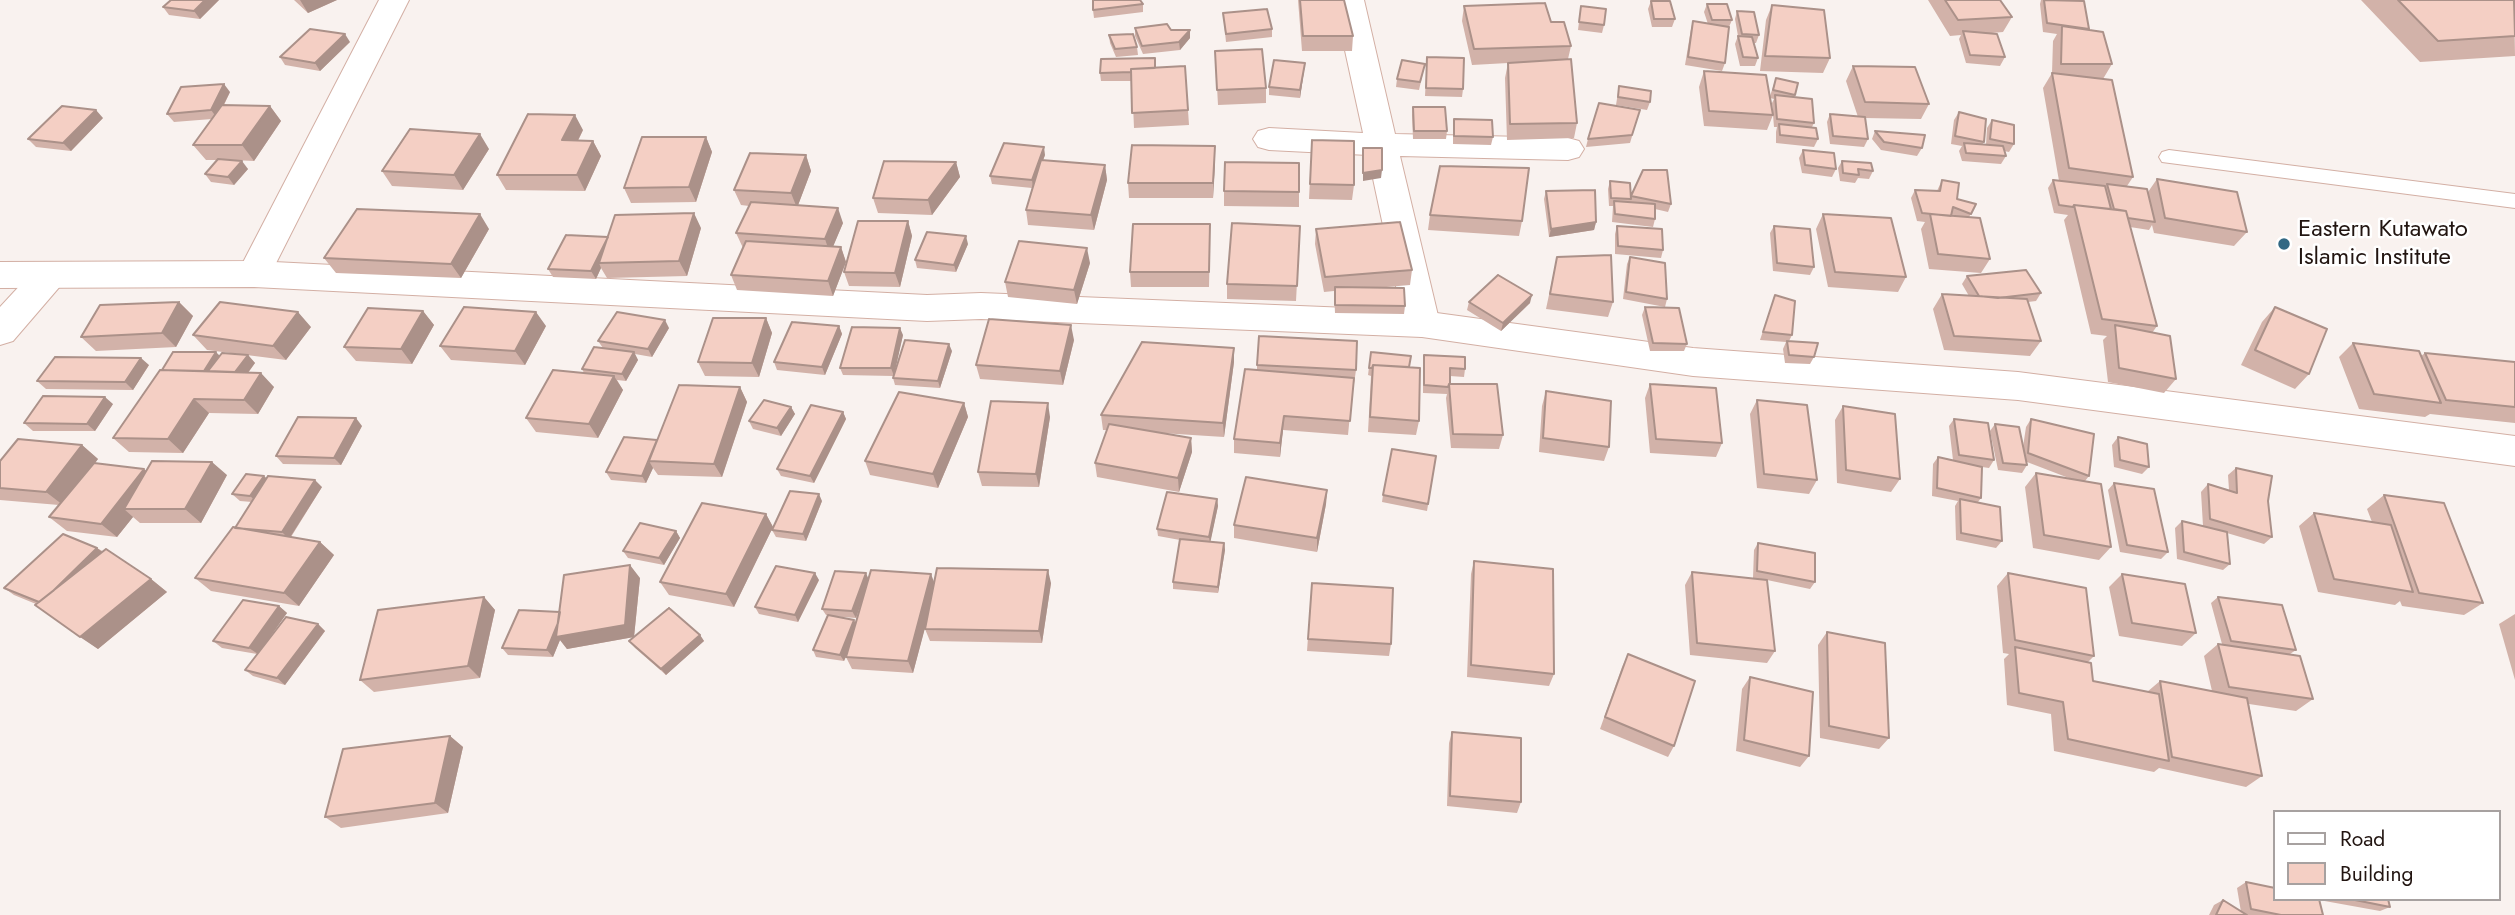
<!DOCTYPE html>
<style>
body{margin:0}
#map{position:relative;width:2515px;height:915px;overflow:hidden;background:#f9f2ef;font-family:Jost,sans-serif}
canvas{display:block}
.legend{position:absolute;left:2273px;top:810px;width:228px;height:91px;box-sizing:border-box;background:#fff;border:2px solid #a7a1a0;margin:0;padding:9px 12px;list-style:none;font-size:21px;color:#221511}
.legend li{display:flex;align-items:center;gap:14px;height:35px}
.legend b{width:35px;border:2px solid #a7a1a0}
</style>
<div id="map">
<canvas width="2515" height="915"></canvas>
<ul class="legend">
<li><b style="height:9px;background:#fff"></b>Road</li>
<li><b style="height:19px;background:#f4cfc4"></b>Building</li>
</ul>
</div>
<script>
const ctx = document.querySelector('canvas').getContext('2d');
ctx.lineJoin = 'round';
const poly = rows => new Path2D(rows.map(r => 'M' + r).join(''));
function stroke(path, color, width, dash) { ctx.strokeStyle = color; ctx.lineWidth = width; ctx.lineCap = dash ? 'butt' : 'round'; ctx.setLineDash(dash || []); ctx.stroke(path); }
function paint(path, color) { ctx.fillStyle = color; ctx.fill(path, 'evenodd'); }
function drawText(font, color, halo, rows, align = 'center') {
  ctx.font = font + ' Jost,sans-serif'; ctx.lineWidth = 5; ctx.setLineDash([]); ctx.textBaseline = 'middle'; ctx.strokeStyle = halo; ctx.fillStyle = color; for (const [text, x, y, turn = 0] of rows) {
    ctx.save(); ctx.translate(x, y); ctx.rotate((+turn || 0) * Math.PI / 180); ctx.textAlign = isNaN(turn) ? turn : align; if (halo) ctx.strokeText(text, 0, 0); ctx.fillText(text, 0, 0); ctx.restore();
  }
}
const lane = poly([
 [2169,150,2515,194,2515,208,2162,162,2159,157,2162,152,2169,150]
]);
const street = poly([
 [379,0,409,0,266,283,254,287,242,283,237,274,379,0],
 [1334,0,1364,0,1395,134,1568,138,1579,141,1584,149,1579,157,1568,160,1400,156,1440,324,1435,333,1422,337,1409,333,1404,324,1368,155,1269,150,1258,147,1253,139,1258,131,1269,128,1363,133,1334,0],
 [50,262,62,266,67,275,62,284,13,341,0,345,0,307,38,266,50,262]
]);
const secondary = poly([
 [254,261,927,295,981,293,1422,311,1693,348,2018,372,2515,436,2515,466,2018,400,1693,376,1422,337,981,319,927,321,254,287,0,288,0,262,254,261]
]);
stroke(lane, '#d3afa4', 2);
stroke(street, '#d3afa4', 2);
stroke(secondary, '#d3afa4', 2);
paint(lane, '#fff');
paint(street, '#fff');
paint(secondary, '#fff');
paint(poly([
 [171,0,219,0,200,19,169,15,163,7],
 [294,0,337,0,308,13],
 [1298,0,1344,0,1353,36,1352,51,1302,51],
 [1928,0,2000,0,2012,17,2003,32,1992,33,2005,57,2000,66,1966,63,1959,39,1961,35,1950,36],
 [2041,0,2076,0,2089,29,2112,64,2103,79,2133,177,2127,186,2148,192,2157,179,2247,232,2234,246,2154,233,2152,225,2149,230,2130,227,2157,326,2152,333,2176,379,2164,393,2108,382,2103,340,2107,336,2091,334,2064,220,2068,215,2054,213,2048,188,2053,180,2059,181,2043,88,2052,73,2053,41,2057,34,2043,32,2040,4],
 [2361,0,2514,0,2515,56,2420,62],
 [1651,1,1675,19,1672,27,1652,27,1648,9],
 [1143,4,1143,12,1094,18,1093,10],
 [1707,4,1732,20,1729,27,1725,63,1722,71,1685,65,1691,29,1693,21,1708,24,1704,12],
 [1772,5,1830,58,1823,73,1760,71,1766,20],
 [1464,6,1551,22,1571,46,1568,59,1577,123,1574,138,1507,140,1505,78,1508,63,1472,65,1462,21],
 [1581,6,1604,25,1602,33,1578,30],
 [1737,11,1759,35,1756,43,1754,43,1758,58,1755,66,1740,66,1735,44,1738,36,1735,19],
 [1223,13,1272,29,1272,37,1226,42],
 [1135,28,1171,30,1190,30,1190,38,1180,50,1143,54,1135,36],
 [1109,35,1137,47,1138,55,1116,57,1110,43],
 [350,42,320,71,285,65,280,57],
 [1215,51,1266,88,1266,103,1218,105],
 [1427,57,1463,89,1462,97,1425,96],
 [1305,63,1300,98,1269,95,1269,87],
 [1425,64,1419,90,1396,87,1397,79],
 [1185,66,1189,125,1134,128,1132,81,1101,81,1100,73],
 [1853,66,1929,104,1921,119,1865,118,1868,139,1864,147,1830,144,1827,122,1830,114,1858,117,1846,81],
 [1704,71,1770,96,1776,78,1798,83,1794,97,1814,123,1812,127,1818,139,1814,147,1776,143,1776,132,1777,127,1774,127,1773,115,1767,130,1704,126,1699,87],
 [1770,98,1774,99,1772,103,1773,114],
 [1619,86,1650,102,1647,110,1616,105],
 [230,92,224,105,270,106,281,121,254,161,233,160,248,169,234,185,211,182,205,174,217,160,206,160,193,145,212,119,174,122,167,114],
 [1413,107,1447,131,1446,139,1413,139,1412,115],
 [1640,110,1630,143,1586,147,1588,139],
 [1959,112,1984,142,1982,145,1986,145,1987,128,1992,120,2014,144,2009,152,2004,151,2006,156,2001,164,1962,161,1959,151,1962,146,1951,144,1954,120],
 [103,118,71,151,36,147,28,139],
 [1454,119,1493,137,1491,145,1453,144,1453,127],
 [583,130,578,141,593,141,601,156,585,191,506,190,497,175],
 [1875,131,1922,148,1917,156,1881,150,1872,139],
 [706,137,712,152,696,202,631,203,624,188],
 [1312,140,1354,185,1352,200,1309,199],
 [489,149,463,190,392,186,382,171],
 [1803,150,1836,169,1832,177,1802,173,1799,158],
 [806,155,811,171,798,205,843,223,833,246,841,247,846,262,833,296,737,290,731,275,743,248,736,233,749,206,741,205,734,190],
 [1045,155,1043,160,1105,165,1107,180,1094,230,1028,225,1026,210,1032,188,992,184,990,176],
 [1215,161,1213,198,1129,198,1128,183],
 [1842,161,1873,171,1869,179,1858,178,1855,183,1840,181,1838,168],
 [956,162,960,177,932,215,878,213,873,198],
 [1942,180,1957,199,1976,204,1969,217,1990,259,1981,273,1929,269,1921,229,1925,222,1917,221,1911,198,1915,190,1937,191],
 [1610,181,1631,196,1671,204,1668,212,1655,209,1655,219,1653,227,1612,222,1613,206,1609,206,1608,189],
 [1224,191,1299,192,1299,207,1224,206],
 [1546,191,1596,222,1594,230,1549,237,1544,199],
 [1823,214,1906,277,1898,292,1828,287,1816,229],
 [1430,215,1522,221,1519,236,1428,230],
 [908,221,912,236,900,287,849,286,844,272],
 [1300,226,1296,301,1227,299,1227,284],
 [1617,226,1663,250,1661,258,1615,254,1615,234],
 [1774,226,1814,267,1810,275,1773,271,1770,233],
 [701,228,687,276,607,278,601,268,596,279,553,277,548,269,608,237],
 [489,229,461,278,336,273,324,258],
 [1316,229,1412,270,1410,285,1375,288,1405,306,1404,314,1335,313,1334,291,1324,292,1315,244],
 [1210,239,1209,287,1131,287,1130,272],
 [968,244,956,272,917,268,915,260],
 [1557,257,1613,302,1608,317,1546,309],
 [1630,257,1667,299,1665,307,1623,299,1627,264],
 [1090,263,1077,304,1008,297,1005,282],
 [1967,276,2041,293,2036,301,2028,302,2041,341,2030,356,1944,350,1933,309,1942,294,1969,296,1962,284],
 [1775,295,1792,335,1789,341,1814,357,1810,364,1785,363,1783,349,1786,342,1760,340],
 [179,302,193,316,176,347,96,351,81,337],
 [1469,302,1530,303,1501,331,1467,310],
 [1645,307,1687,344,1684,351,1650,351,1642,315],
 [2275,307,2309,374,2295,389,2241,365,2262,322],
 [423,311,434,325,412,364,356,361,344,347],
 [766,318,772,333,759,377,705,376,698,362],
 [546,326,525,365,451,360,440,346],
 [839,326,842,334,825,375,777,370,774,362],
 [311,327,286,360,207,350,193,335],
 [669,328,652,357,635,354,638,360,626,381,617,380,623,390,598,438,536,432,526,418,584,373,582,369,603,348,598,341],
 [903,335,894,372,952,351,940,388,895,385,893,378,893,376,843,375,840,368],
 [1074,340,1063,385,980,379,976,365],
 [2353,343,2421,356,2425,353,2515,362,2515,423,2430,414,2425,417,2359,409,2339,357],
 [1371,352,1409,367,1419,421,1416,435,1368,432,1371,376,1368,375],
 [248,355,255,363,248,373,274,387,258,414,209,413,183,453,129,452,113,438,162,370,220,356],
 [1424,355,1465,369,1464,377,1450,376,1450,384,1503,435,1499,449,1451,448,1446,398,1447,394,1423,393,1423,362],
 [1234,362,1224,437,1161,433,1191,438,1192,452,1179,492,1097,477,1095,463,1107,430,1103,430,1101,415],
 [149,365,133,390,46,389,37,381],
 [1257,365,1356,370,1354,384,1353,384,1348,435,1283,430,1280,457,1234,453,1234,439,1257,370],
 [1650,384,1722,443,1716,457,1650,453,1645,398],
 [740,387,747,402,722,477,658,475,653,468,646,483,611,480,606,472],
 [1546,391,1609,447,1604,461,1539,452,1542,406],
 [1757,400,1817,480,1809,494,1757,488,1750,414],
 [964,403,968,417,938,488,870,475,865,461],
 [113,404,95,431,33,431,24,423],
 [1843,406,1900,479,1891,492,1837,483,1835,420],
 [791,407,795,414,781,436,753,429,749,421],
 [843,412,846,419,814,483,781,476,777,469],
 [1050,417,1039,487,982,486,978,472],
 [1954,419,1994,460,1989,468,1982,467,1981,498,1978,502,2002,541,1996,548,1956,540,1955,506,1958,501,1932,496,1933,464,1938,457,1953,460,1949,426],
 [2031,419,2089,476,2085,481,2111,547,2099,560,2033,548,2025,487,2036,473,2074,480,2027,462,2027,465,2022,473,1998,470,1990,431,1995,424,2023,447,2026,427],
 [362,426,341,465,283,464,276,456],
 [2118,437,2149,467,2142,474,2114,467,2112,445],
 [82,445,98,459,95,463,144,469,146,471,227,475,201,523,140,523,133,517,117,537,67,531,49,517,59,505,0,500,0,461],
 [1436,456,1427,511,1382,502,1383,495],
 [2236,468,2268,501,2272,537,2264,544,2227,533,2230,564,2223,570,2177,559,2175,528,2182,521,2203,526,2201,492,2208,484,2229,490,2228,475],
 [267,479,322,487,291,537,320,542,334,555,299,606,211,591,195,578,235,528,252,502,240,501,232,494],
 [2114,483,2168,552,2161,559,2120,552,2108,490],
 [1327,490,1326,504,1317,552,1234,538,1234,525],
 [2384,495,2483,603,2464,615,2402,606,2400,601,2395,605,2318,592,2299,526,2314,513,2372,522,2367,509],
 [1217,499,1218,506,1210,542,1224,543,1225,550,1218,593,1173,589,1173,582,1180,540,1158,536,1157,529],
 [822,501,806,541,776,537,772,530],
 [766,514,773,527,734,607,669,595,660,582],
 [676,531,680,538,664,565,628,558,623,551],
 [1758,543,1815,582,1810,589,1767,580,1775,651,1767,663,1690,655,1685,585,1692,572,1761,579,1753,578,1754,550],
 [97,548,151,579,167,592,98,649,36,604,14,595,4,588],
 [1474,561,1554,674,1549,686,1467,677,1471,574],
 [2008,573,2094,656,2088,662,2093,681,2147,692,2160,681,2212,691,2204,656,2218,644,2222,644,2211,603,2218,597,2296,650,2290,654,2313,699,2296,711,2249,704,2262,776,2246,787,2159,768,2154,772,2054,751,2051,714,2007,705,2004,659,2009,654,2003,653,1997,586],
 [2122,574,2196,633,2182,646,2119,636,2109,587],
 [640,578,634,637,700,635,704,641,666,675,635,648,629,641,634,637,567,649,560,640,553,657,508,655,502,648,560,612],
 [868,579,934,583,1051,583,1042,643,930,641,925,629,926,623,913,673,852,669,846,657,844,661,816,657,813,650,828,615,826,615,822,609],
 [863,596,855,623,854,620,829,616,856,618],
 [819,580,798,622,759,614,755,607],
 [1312,583,1391,644,1389,656,1307,651],
 [484,597,495,610,480,678,374,692,360,680],
 [279,606,287,613,267,641,318,624,325,631,285,685,253,676,245,670,257,654,222,648,213,641],
 [2515,614,2515,680,2499,624],
 [1827,632,1889,738,1879,749,1820,738,1818,645],
 [1628,654,1674,746,1668,757,1600,729,1622,667],
 [1750,677,1809,756,1800,767,1736,751,1742,689],
 [1452,732,1521,802,1517,813,1447,806,1449,743],
 [450,736,463,747,448,813,341,828,325,817],
 [2246,882,2275,899,2388,899,2390,907,2380,911,2319,900,2323,915,2209,915,2214,905,2223,900,2241,912,2237,888]
]), '#d2b2a9');
paint(poly([
 [205,0,219,0,200,19,194,11],
 [300,0,337,0,308,13],
 [1190,30,1190,38,1180,50,1179,42],
 [345,34,350,42,320,71,315,63],
 [1305,63,1304,71,1300,98,1300,90],
 [224,84,230,92,217,118,211,110],
 [270,106,281,121,254,161,242,145],
 [96,110,103,118,71,151,63,143],
 [575,115,583,130,570,156,562,140],
 [480,134,489,149,463,190,454,175],
 [706,137,712,152,696,202,689,187],
 [593,141,601,156,585,191,577,175],
 [1215,146,1215,161,1213,198,1213,183],
 [1044,147,1045,155,1033,188,1032,180],
 [806,155,811,171,797,208,791,193],
 [242,161,248,169,234,185,228,177],
 [956,162,960,177,932,215,928,200],
 [1105,165,1107,180,1094,230,1091,215],
 [1382,170,1381,178,1363,181,1363,173],
 [838,208,843,223,830,254,825,239],
 [694,213,701,228,687,276,679,261],
 [480,214,489,229,461,278,451,264],
 [908,221,912,236,900,287,895,273],
 [1596,222,1594,230,1549,237,1551,229],
 [966,236,968,244,956,272,954,265],
 [608,237,599,263,601,268,596,279,591,271],
 [841,247,846,262,833,296,828,281],
 [1087,248,1090,263,1077,304,1074,290],
 [1532,295,1530,303,1501,331,1503,323],
 [179,302,193,316,176,347,162,333],
 [423,311,434,325,412,364,401,349],
 [298,312,311,327,286,360,273,346],
 [536,312,546,326,525,365,515,351],
 [766,318,772,333,759,377,752,363],
 [665,320,669,328,652,357,648,349],
 [1071,325,1074,340,1063,385,1060,371],
 [839,326,842,334,825,375,822,367],
 [900,328,903,335,894,376,891,368],
 [949,344,952,351,940,388,938,381],
 [1234,348,1234,362,1224,437,1223,423],
 [216,352,223,359,215,372,204,372],
 [634,352,638,360,626,381,622,374],
 [248,355,255,363,241,382,234,374],
 [141,358,149,365,133,390,125,382],
 [261,373,274,387,258,414,244,400],
 [614,376,623,390,598,438,589,424],
 [740,387,747,402,722,477,714,464],
 [105,397,113,404,95,431,87,424],
 [194,399,209,413,183,453,168,439],
 [964,403,968,417,938,488,933,474],
 [1048,403,1050,417,1039,487,1036,474],
 [791,407,795,414,781,436,777,428],
 [843,412,846,419,814,483,810,476],
 [1284,416,1283,430,1280,457,1280,443],
 [356,418,362,426,341,465,334,458],
 [1191,438,1192,452,1179,492,1178,478],
 [659,440,649,461,653,468,646,483,642,476],
 [82,445,98,459,63,505,46,492],
 [212,462,227,475,201,523,185,509],
 [144,469,160,483,124,509,133,517,117,537,101,524],
 [264,476,272,483,258,503,250,496],
 [315,480,322,487,289,539,282,532],
 [1327,490,1326,504,1317,552,1317,538],
 [819,494,822,501,806,541,803,534],
 [1217,499,1218,506,1210,544,1209,537],
 [766,514,773,527,734,607,726,594],
 [676,531,680,538,664,565,659,558],
 [320,542,334,555,299,606,284,593],
 [1224,543,1225,550,1218,593,1218,587],
 [97,548,106,555,40,603],
 [630,565,640,578,634,637,567,649,560,640,553,657,547,650,563,612],
 [1048,570,1051,583,1042,643,1039,631],
 [815,573,819,580,798,622,795,615],
 [866,573,869,580,856,618,852,611],
 [931,574,936,587,913,673,908,661],
 [151,579,167,592,98,649,80,637],
 [484,597,495,610,480,678,468,666],
 [279,606,287,613,258,654,249,648],
 [854,620,857,627,844,661,840,655],
 [318,624,325,631,285,685,277,678],
 [700,635,704,641,666,675,661,669],
 [450,736,463,747,448,813,435,803]
]), '#ab9189');
const building = poly([
 [171,0,205,0,194,11,163,7,171,0],
 [1093,0,1140,0,1143,4,1093,10,1093,0],
 [1300,0,1344,0,1353,36,1303,36,1300,0],
 [1945,0,2000,0,2012,17,1958,20,1945,0],
 [2044,0,2084,1,2089,29,2047,23,2044,0],
 [2398,0,2514,0,2515,36,2438,41,2398,0],
 [1651,1,1670,1,1675,19,1654,19,1651,1],
 [1545,3,1551,22,1564,22,1571,46,1474,49,1464,6,1545,3],
 [1707,4,1727,4,1732,20,1712,20,1707,4],
 [1772,5,1824,10,1830,58,1765,56,1772,5],
 [1581,6,1606,9,1604,25,1579,22,1581,6],
 [1267,9,1272,29,1226,34,1223,13,1267,9],
 [1737,11,1754,12,1759,35,1742,34,1737,11],
 [1693,21,1729,27,1725,63,1688,57,1693,21],
 [1167,24,1171,30,1190,30,1179,42,1142,46,1135,28,1167,24],
 [2062,26,2103,32,2112,64,2061,64,2062,26],
 [310,29,345,34,315,63,280,57,310,29],
 [1963,31,1997,34,2005,57,1970,55,1963,31],
 [1133,34,1137,47,1115,49,1109,35,1133,34],
 [1738,36,1752,37,1758,58,1743,57,1738,36],
 [1262,49,1266,88,1217,90,1215,51,1262,49],
 [1427,57,1464,58,1463,89,1426,88,1427,57],
 [1155,58,1155,68,1131,69,1131,72,1100,73,1101,59,1155,58],
 [1571,59,1577,123,1510,124,1508,63,1571,59],
 [1274,60,1305,63,1300,90,1269,87,1274,60],
 [1402,60,1425,64,1420,82,1397,79,1402,60],
 [1185,66,1188,110,1132,113,1131,69,1185,66],
 [1853,66,1915,67,1929,104,1865,102,1853,66],
 [1704,71,1766,75,1773,115,1709,111,1704,71],
 [2052,73,2112,80,2133,177,2069,168,2052,73],
 [1776,78,1798,83,1795,95,1773,90,1776,78],
 [224,84,211,110,167,114,181,87,224,84],
 [1619,86,1651,91,1650,102,1618,97,1619,86],
 [1775,95,1812,99,1814,123,1777,119,1775,95],
 [1599,103,1640,110,1632,135,1588,139,1599,103],
 [222,105,270,106,242,145,193,145,222,105],
 [62,106,96,110,63,143,28,139,62,106],
 [1413,107,1445,107,1447,131,1414,131,1413,107],
 [1959,112,1986,119,1984,142,1955,136,1959,112],
 [528,114,575,115,562,140,593,141,577,175,497,175,528,114],
 [1830,114,1865,117,1868,139,1833,136,1830,114],
 [1454,119,1492,120,1493,137,1454,136,1454,119],
 [1992,120,2014,125,2014,144,1990,139,1992,120],
 [1779,124,1816,128,1818,139,1780,135,1779,124],
 [410,129,480,134,454,175,382,171,410,129],
 [1875,131,1925,135,1922,148,1884,142,1875,131],
 [642,137,706,137,689,187,624,188,642,137],
 [1312,140,1354,141,1354,185,1310,184,1312,140],
 [1004,143,1044,147,1032,180,990,176,1004,143],
 [1964,143,2003,146,2006,156,1966,153,1964,143],
 [1132,145,1215,146,1213,183,1128,183,1132,145],
 [1363,148,1382,148,1382,170,1363,173,1363,148],
 [1803,150,1834,153,1836,169,1805,165,1803,150],
 [750,153,806,155,791,193,734,190,750,153],
 [218,159,242,161,228,177,205,174,218,159],
 [1041,160,1105,165,1091,215,1026,210,1041,160],
 [884,161,956,162,928,200,873,198,884,161],
 [1842,161,1871,163,1873,171,1858,169,1859,175,1843,173,1842,161],
 [1225,162,1299,163,1299,192,1224,191,1225,162],
 [1440,166,1529,168,1522,221,1430,215,1440,166],
 [1643,170,1667,170,1671,204,1631,196,1643,170],
 [2157,179,2237,192,2247,232,2165,218,2157,179],
 [1942,180,1959,183,1957,199,1976,204,1971,214,1953,207,1951,216,1922,213,1915,190,1940,191,1942,180],
 [2053,180,2105,186,2111,209,2074,205,2073,207,2059,205,2053,180],
 [1610,181,1630,183,1631,199,1611,198,1610,181],
 [2107,184,2147,189,2155,222,2128,218,2126,211,2114,209,2107,184],
 [1595,190,1596,222,1551,229,1546,191,1595,190],
 [1614,201,1655,204,1655,219,1615,214,1614,201],
 [751,202,838,208,825,239,736,233,751,202],
 [2074,205,2126,211,2157,326,2102,319,2074,205],
 [357,209,480,214,451,264,324,258,357,209],
 [694,213,679,261,599,263,615,215,694,213],
 [1823,214,1891,218,1906,277,1835,272,1823,214],
 [1930,214,1980,218,1990,259,1938,254,1930,214],
 [858,221,908,221,895,273,844,272,858,221],
 [1400,222,1412,270,1325,277,1316,229,1400,222],
 [1232,223,1300,226,1297,286,1227,284,1232,223],
 [1133,224,1210,224,1209,272,1130,272,1133,224],
 [1617,226,1662,229,1663,250,1618,246,1617,226],
 [1774,226,1810,229,1814,267,1777,263,1774,226],
 [927,232,966,236,954,265,915,260,927,232],
 [566,235,608,237,591,271,548,269,566,235],
 [746,241,841,247,828,281,731,275,746,241],
 [1019,241,1087,248,1074,290,1005,282,1019,241],
 [1611,255,1613,302,1550,294,1557,257,1611,255],
 [1630,257,1665,263,1667,299,1626,292,1630,257],
 [2026,270,2041,293,1998,298,1979,296,1967,276,2026,270],
 [1498,275,1532,295,1503,323,1469,302,1498,275],
 [1335,287,1404,288,1405,306,1335,305,1335,287],
 [1942,294,2027,299,2041,341,1954,336,1942,294],
 [1775,295,1795,301,1792,335,1763,332,1775,295],
 [179,302,162,333,81,337,100,305,179,302],
 [220,302,298,312,273,346,193,335,220,302],
 [464,307,536,312,515,351,440,346,464,307],
 [1645,307,1679,308,1687,344,1653,343,1645,307],
 [2275,307,2327,329,2309,374,2255,350,2275,307],
 [368,308,423,311,401,349,344,347,368,308],
 [617,312,665,320,648,349,598,341,617,312],
 [713,318,766,318,752,363,698,362,713,318],
 [989,319,1071,325,1060,371,976,365,989,319],
 [792,322,839,326,822,367,774,362,792,322],
 [2115,325,2170,336,2176,379,2119,368,2115,325],
 [852,327,900,328,891,368,840,368,852,327],
 [1259,336,1357,341,1356,370,1257,365,1259,336],
 [905,340,949,344,938,381,893,378,905,340],
 [1787,341,1818,343,1814,357,1789,355,1787,341],
 [1142,342,1234,348,1223,423,1101,415,1142,342],
 [2353,343,2419,351,2441,403,2374,394,2353,343],
 [594,347,634,352,622,374,582,369,594,347],
 [173,352,216,352,204,371,162,370,173,352],
 [1371,352,1411,356,1409,367,1373,365,1372,368,1369,368,1371,352],
 [222,353,248,355,235,372,208,371,222,353],
 [2425,353,2515,362,2515,407,2446,400,2425,353],
 [1424,355,1465,357,1465,369,1450,368,1450,384,1449,384,1448,387,1424,385,1424,355],
 [55,357,141,358,125,382,37,381,55,357],
 [1373,365,1420,368,1419,421,1370,417,1373,365],
 [1245,369,1354,378,1350,421,1284,416,1280,443,1234,439,1245,369],
 [160,370,261,373,244,400,194,399,168,439,113,438,160,370],
 [553,370,614,376,589,424,526,418,553,370],
 [1449,384,1497,384,1503,435,1453,434,1449,384],
 [1650,384,1716,388,1722,443,1656,439,1650,384],
 [679,385,740,387,714,464,649,461,679,385],
 [1546,391,1611,401,1609,447,1543,438,1546,391],
 [899,392,964,403,933,474,865,461,899,392],
 [43,396,105,397,87,424,24,423,43,396],
 [764,400,791,407,777,428,749,421,764,400],
 [1757,400,1807,405,1817,480,1764,474,1757,400],
 [991,401,1048,403,1036,474,978,472,991,401],
 [811,405,843,412,810,476,777,469,811,405],
 [1843,406,1895,414,1900,479,1846,470,1843,406],
 [298,417,356,418,334,458,276,456,298,417],
 [1954,419,1988,423,1994,460,1959,455,1954,419],
 [2031,419,2094,434,2089,476,2028,453,2031,419],
 [1109,424,1191,438,1178,478,1095,463,1109,424],
 [1995,424,2019,427,2027,465,2003,463,1995,424],
 [624,437,657,440,642,476,606,472,624,437],
 [2118,437,2147,444,2149,467,2120,460,2118,437],
 [18,439,82,445,46,492,0,488,0,461,18,439],
 [1392,449,1436,456,1428,504,1383,495,1392,449],
 [1938,457,1982,467,1981,498,1937,488,1938,457],
 [152,461,212,462,185,509,124,509,152,461],
 [94,463,144,469,101,524,49,517,94,463],
 [2236,468,2272,476,2268,501,2272,537,2210,519,2208,484,2237,493,2236,468],
 [2036,473,2101,484,2111,547,2044,535,2036,473],
 [246,474,264,476,250,496,232,494,246,474],
 [268,476,315,480,282,532,235,528,268,476],
 [1246,477,1327,490,1317,538,1234,525,1246,477],
 [2114,483,2154,489,2168,552,2127,545,2114,483],
 [790,491,819,494,803,534,772,530,790,491],
 [1167,492,1217,499,1209,537,1157,529,1167,492],
 [2384,495,2444,503,2483,603,2419,593,2384,495],
 [1960,499,2000,507,2002,541,1961,533,1960,499],
 [702,503,766,514,726,594,660,582,702,503],
 [2314,513,2391,525,2413,592,2334,579,2314,513],
 [2182,521,2227,532,2230,564,2184,552,2182,521],
 [640,523,676,531,659,558,623,551,640,523],
 [233,527,320,542,284,593,195,578,233,527],
 [63,534,97,548,53,591,39,602,4,588,63,534],
 [1180,539,1224,543,1218,587,1173,582,1180,539],
 [1758,543,1815,553,1815,582,1757,571,1758,543],
 [106,549,151,579,80,637,35,605,106,549],
 [1474,561,1553,569,1554,674,1471,665,1474,561],
 [630,565,625,625,556,637,564,575,630,565],
 [776,566,815,573,795,615,755,607,776,566],
 [937,568,1048,570,1039,631,925,629,937,568],
 [871,570,931,574,908,661,846,657,871,570],
 [835,571,866,573,852,611,822,609,835,571],
 [1692,572,1767,580,1775,651,1697,643,1692,572],
 [2008,573,2086,588,2094,656,2015,640,2008,573],
 [2122,574,2185,584,2196,633,2132,623,2122,574],
 [1312,583,1393,588,1391,644,1308,639,1312,583],
 [484,597,468,666,360,680,378,610,484,597],
 [2218,597,2282,605,2296,650,2231,641,2218,597],
 [243,600,279,606,249,648,213,641,243,600],
 [669,608,700,635,661,669,629,641,669,608],
 [519,610,560,612,558,623,547,650,502,648,519,610],
 [828,615,854,620,840,655,813,650,828,615],
 [286,617,318,624,277,678,245,670,286,617],
 [1827,632,1885,643,1889,738,1829,726,1827,632],
 [2218,644,2300,656,2313,699,2229,687,2218,644],
 [2015,647,2091,663,2093,681,2159,694,2169,761,2068,739,2063,702,2019,693,2015,647],
 [1628,654,1695,681,1674,746,1605,717,1628,654],
 [1750,677,1813,692,1809,756,1744,740,1750,677],
 [2160,681,2247,698,2262,776,2172,757,2160,681],
 [1452,732,1521,738,1521,802,1450,796,1452,732],
 [450,736,435,803,325,817,343,749,450,736],
 [2246,882,2275,888,2275,899,2319,899,2323,915,2281,915,2251,909,2246,882],
 [2350,899,2388,899,2390,907,2350,899],
 [2223,900,2247,915,2216,915,2223,900]
]);
paint(building, '#f4cfc4');
stroke(building, '#ab9189', 2);
for (const [x, y, r, color] of [
 [2284,244,7,"#326883"]
]) { const dot = new Path2D(); dot.arc(x, y, r, 0, 2 * Math.PI); ctx.fillStyle = color; ctx.fill(dot); stroke(dot, '#fff', 2.5); }
drawText('24px', '#221511', '#fff', [
 ["Eastern Kutawato",2298,230],
 ["Islamic Institute",2298,258]
], 'left');
</script>
